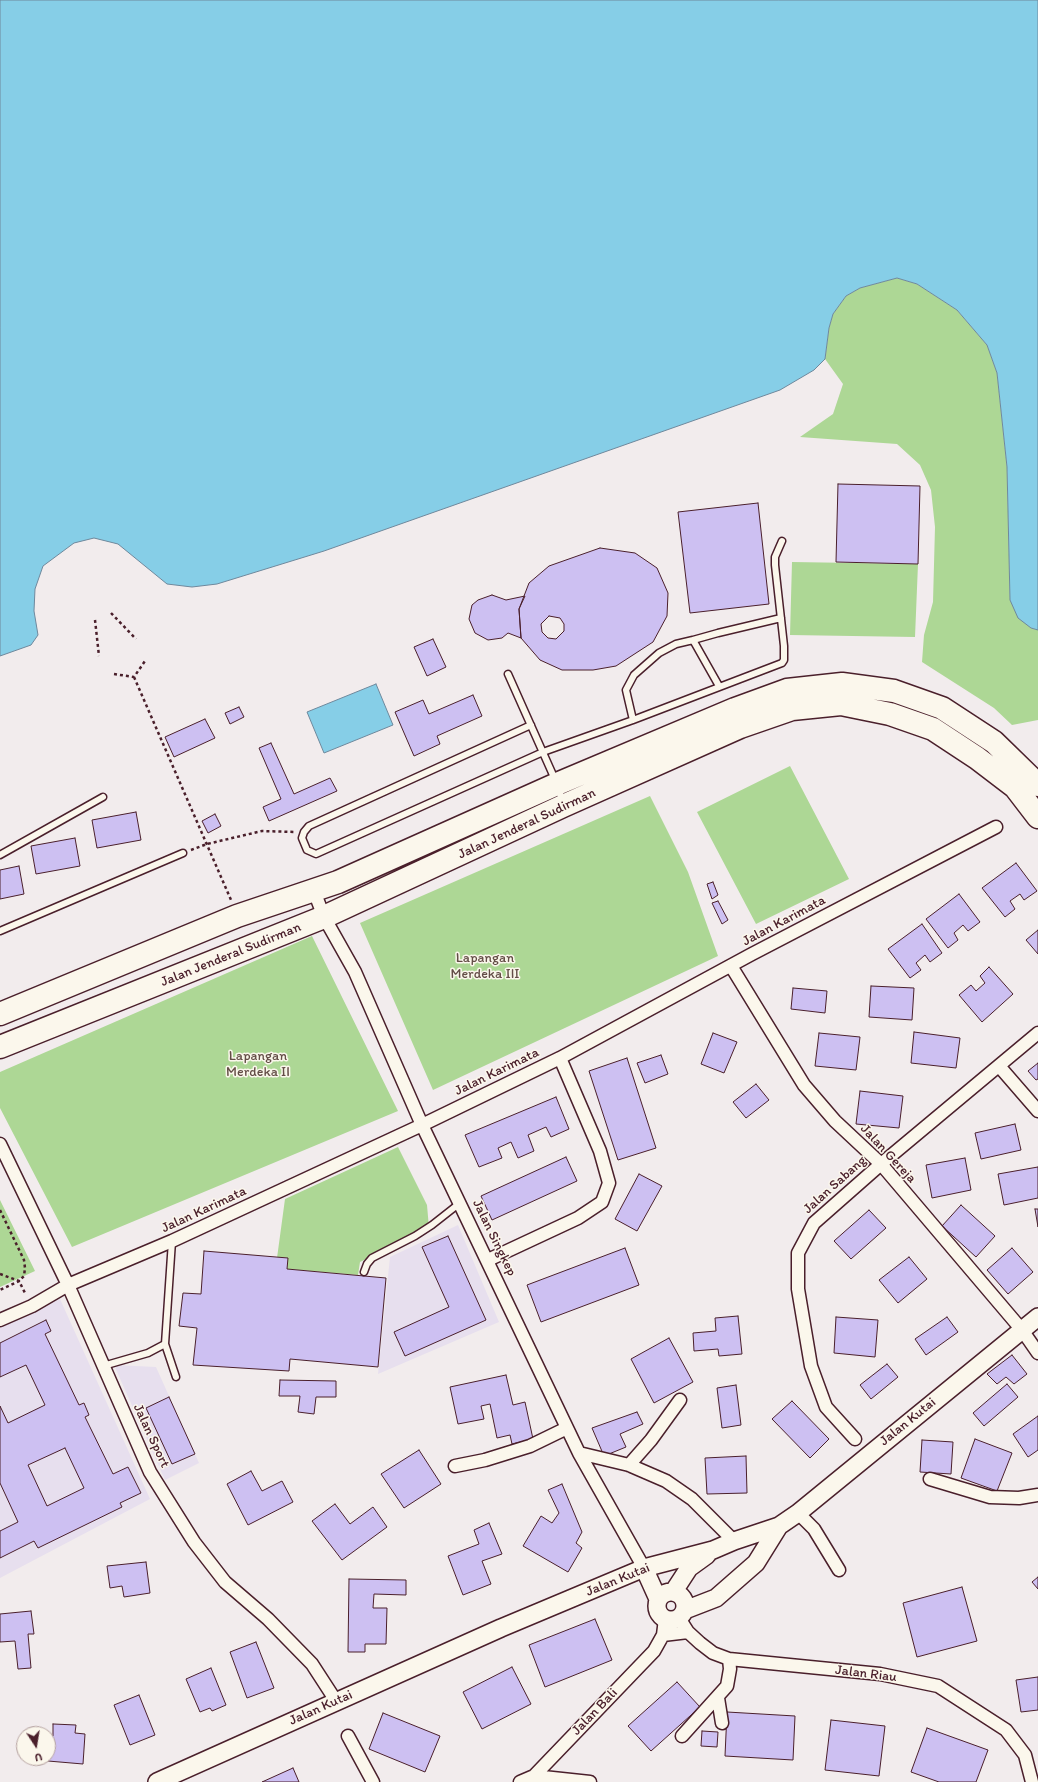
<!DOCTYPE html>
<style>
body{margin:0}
#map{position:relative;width:1038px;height:1782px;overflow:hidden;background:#f2eced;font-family:Itim,sans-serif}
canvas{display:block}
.north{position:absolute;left:16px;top:1726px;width:40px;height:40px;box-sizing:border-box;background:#fbf7ec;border:1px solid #b4a19f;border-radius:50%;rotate:168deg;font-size:11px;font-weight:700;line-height:16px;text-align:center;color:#4a1f2b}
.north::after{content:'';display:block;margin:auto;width:14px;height:18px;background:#4a1f2b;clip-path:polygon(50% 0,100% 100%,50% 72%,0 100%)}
</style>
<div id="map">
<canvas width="1038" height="1782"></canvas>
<div class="north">U</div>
</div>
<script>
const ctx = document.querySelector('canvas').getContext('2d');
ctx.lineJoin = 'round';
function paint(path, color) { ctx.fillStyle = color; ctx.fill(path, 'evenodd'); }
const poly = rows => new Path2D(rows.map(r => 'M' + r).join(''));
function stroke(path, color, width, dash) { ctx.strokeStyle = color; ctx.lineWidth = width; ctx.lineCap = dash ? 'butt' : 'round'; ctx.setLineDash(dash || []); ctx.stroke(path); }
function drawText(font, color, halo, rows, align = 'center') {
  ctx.font = font + ' Itim,sans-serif'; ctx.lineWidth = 3; ctx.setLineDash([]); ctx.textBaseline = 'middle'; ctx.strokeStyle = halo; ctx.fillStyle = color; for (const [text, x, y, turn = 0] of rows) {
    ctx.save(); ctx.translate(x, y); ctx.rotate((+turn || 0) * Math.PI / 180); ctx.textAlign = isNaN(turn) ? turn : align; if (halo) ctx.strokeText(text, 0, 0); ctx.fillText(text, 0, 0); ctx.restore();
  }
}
paint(poly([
 [458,1225,499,1322,378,1374,390,1257],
 [60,1299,150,1499,0,1578,0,1328],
 [114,1365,156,1367,199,1463,165,1480]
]), '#e7dfee');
paint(poly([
 [897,278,917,284,957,310,987,345,997,373,1007,467,1010,600,1031,628,1038,630,1038,720,1012,725,994,708,922,662,924,635,933,602,935,527,931,490,920,465,897,444,800,437,833,414,843,384,825,359,829,328,833,314,846,296,860,288],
 [792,562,918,564,915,637,790,635],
 [790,766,849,879,756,924,697,812],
 [650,796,688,872,718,956,433,1090,360,923],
 [312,936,398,1111,72,1247,0,1108,0,1072],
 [398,1147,427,1205,429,1228,360,1262,358,1275,287,1269,277,1258,285,1199],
 [0,1200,35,1271,0,1287]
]), '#add795');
const water = poly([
 [0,0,1038,0,1038,630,1031,628,1018,618,1010,600,1007,467,997,373,987,345,957,310,917,284,897,278,860,288,846,296,833,314,829,328,825,359,814,370,780,390,324,551,217,584,192,587,167,584,118,544,94,538,74,543,43,566,35,589,34,611,38,635,31,645,0,656,0,0],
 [376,684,393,725,324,753,307,712,376,684]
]);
paint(water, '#86cee7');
stroke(water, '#6e889c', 1);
const building = poly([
 [838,484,920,486,918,564,836,562,838,484],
 [758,503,769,604,690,613,678,512,758,503],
 [600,548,635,553,657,568,668,593,667,616,653,642,616,666,593,670,562,670,540,660,521,638,519,609,529,583,549,566,600,548],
 [549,616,560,618,564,624,564,631,556,639,548,638,542,632,541,624,549,616],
 [492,595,506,600,525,596,519,609,521,638,508,633,502,638,488,640,475,633,469,619,472,605,478,600,492,595],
 [433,639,446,667,427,676,414,647,433,639],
 [473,695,482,716,437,736,440,744,414,756,395,712,423,700,429,714,473,695],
 [239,707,244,717,230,724,225,713,239,707],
 [205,719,215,738,174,757,165,737,205,719],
 [271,743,294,794,330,778,337,791,269,821,263,807,281,799,259,748,271,743],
 [136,812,141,840,97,848,92,820,136,812],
 [215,814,221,826,208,833,202,821,215,814],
 [75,838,80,866,36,874,31,846,75,838],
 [1016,863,1037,891,1024,900,1020,894,1010,901,1015,909,1005,917,982,888,1016,863],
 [19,866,24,894,0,899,0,870,19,866],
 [713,882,718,895,712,899,707,884,713,882],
 [959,894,980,922,968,931,963,925,954,933,958,940,948,948,926,919,959,894],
 [718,901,728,920,722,924,712,903,718,901],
 [922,924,942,953,930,962,925,955,916,963,921,970,910,978,888,949,922,924],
 [1038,930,1038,954,1026,940,1038,930],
 [989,967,1013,994,982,1022,959,995,971,985,976,991,985,983,980,976,989,967],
 [871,986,914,988,912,1020,869,1017,871,986],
 [793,988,827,991,825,1013,791,1009,793,988],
 [914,1032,960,1038,956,1068,911,1063,914,1032],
 [713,1033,737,1042,724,1073,701,1064,713,1033],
 [819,1033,860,1037,856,1070,815,1066,819,1033],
 [661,1055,668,1074,645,1083,637,1063,661,1055],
 [627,1058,656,1148,618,1160,589,1071,627,1058],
 [1038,1063,1038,1079,1036,1080,1028,1071,1038,1063],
 [756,1084,769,1100,746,1118,733,1102,756,1084],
 [860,1091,903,1096,899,1128,856,1124,860,1091],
 [556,1097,569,1129,551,1137,546,1127,528,1135,534,1151,518,1158,511,1142,498,1148,502,1158,479,1167,465,1135,556,1097],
 [1015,1124,1021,1150,981,1159,975,1133,1015,1124],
 [566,1157,577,1181,492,1220,481,1196,566,1157],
 [965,1158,971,1190,932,1198,926,1165,965,1158],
 [1038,1167,1038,1198,1004,1205,998,1174,1038,1167],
 [639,1174,662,1186,637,1231,615,1219,639,1174],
 [961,1205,995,1236,976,1257,942,1226,961,1205],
 [1035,1209,1038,1209,1038,1227,1035,1209],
 [869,1210,886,1228,851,1259,834,1241,869,1210],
 [448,1236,486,1320,405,1356,394,1332,449,1307,422,1247,448,1236],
 [625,1248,639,1285,541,1322,527,1285,625,1248],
 [1012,1248,1033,1272,1008,1294,987,1270,1012,1248],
 [204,1251,288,1258,287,1269,386,1278,378,1367,290,1359,289,1371,193,1365,197,1328,179,1326,183,1293,201,1294,204,1251],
 [909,1257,927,1279,898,1303,879,1280,909,1257],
 [738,1316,742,1354,719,1356,718,1349,694,1351,693,1333,716,1331,715,1318,738,1316],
 [836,1317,878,1320,875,1357,834,1353,836,1317],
 [947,1317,958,1332,926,1355,915,1339,947,1317],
 [46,1320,51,1331,45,1334,79,1405,84,1403,89,1415,85,1417,113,1474,128,1467,141,1493,120,1503,122,1507,38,1548,34,1541,0,1558,0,1531,18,1522,0,1483,0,1406,8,1423,45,1405,26,1365,0,1377,0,1343,46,1320],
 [65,1448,84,1488,47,1506,28,1465,65,1448],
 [669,1338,693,1382,654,1403,631,1359,669,1338],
 [1012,1355,1027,1374,1014,1384,1006,1377,997,1384,987,1374,1012,1355],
 [887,1364,898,1377,871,1399,860,1385,887,1364],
 [506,1375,513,1405,525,1402,533,1439,512,1444,510,1435,497,1438,490,1404,481,1406,484,1419,458,1424,450,1387,506,1375],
 [280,1380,336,1381,336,1397,316,1397,314,1414,298,1412,300,1396,279,1396,280,1380],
 [1007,1384,1018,1397,984,1426,973,1413,1007,1384],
 [736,1385,741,1425,722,1428,717,1388,736,1385],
 [169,1397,195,1454,172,1464,146,1408,169,1397],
 [792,1401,829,1439,810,1458,772,1419,792,1401],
 [637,1412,643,1424,620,1434,626,1447,604,1456,592,1428,637,1412],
 [1038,1416,1038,1450,1028,1457,1013,1434,1038,1416],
 [975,1439,1012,1453,997,1491,961,1478,975,1439],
 [922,1440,953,1442,951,1474,920,1472,922,1440],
 [419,1450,441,1484,404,1508,381,1474,419,1450],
 [746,1456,747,1493,707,1494,705,1458,746,1456],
 [251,1471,262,1491,282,1481,293,1502,248,1525,227,1484,251,1471],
 [562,1484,582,1532,576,1543,582,1548,568,1572,523,1546,541,1516,552,1523,559,1513,548,1490,562,1484],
 [335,1504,350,1524,373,1507,387,1527,342,1560,312,1521,335,1504],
 [489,1523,502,1554,482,1561,491,1584,463,1595,448,1556,479,1544,474,1530,489,1523],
 [146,1562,150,1593,124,1597,122,1586,110,1588,107,1566,146,1562],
 [1038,1577,1038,1589,1032,1582,1038,1577],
 [349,1579,406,1580,406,1595,374,1594,373,1608,387,1608,386,1644,365,1644,365,1652,348,1652,349,1579],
 [962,1587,977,1641,917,1657,903,1603,962,1587],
 [31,1611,34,1634,28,1634,31,1668,18,1669,15,1641,0,1642,0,1614,31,1611],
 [595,1619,612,1660,545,1687,529,1645,595,1619],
 [256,1642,274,1688,247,1698,230,1652,256,1642],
 [512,1667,531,1704,482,1729,463,1692,512,1667],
 [211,1668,226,1705,212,1711,210,1708,200,1712,186,1679,211,1668],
 [1038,1677,1038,1710,1021,1712,1016,1680,1038,1677],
 [677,1682,700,1707,651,1751,628,1726,677,1682],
 [139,1695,155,1735,130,1745,114,1705,139,1695],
 [727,1712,795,1716,793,1760,725,1756,727,1712],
 [383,1713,440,1736,425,1772,369,1749,383,1713],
 [831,1720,885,1726,879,1776,825,1770,831,1720],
 [53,1724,76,1725,75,1733,85,1734,83,1764,48,1761,48,1735,53,1736,53,1724],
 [927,1728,988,1750,976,1782,939,1782,911,1772,927,1728],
 [702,1731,718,1732,717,1747,701,1746,702,1731],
 [293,1768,299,1782,262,1782,293,1768]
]);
paint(building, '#cdc0f2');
stroke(building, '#4a1f2b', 1);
const lane = poly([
 [693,640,718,633,781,618],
 [508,674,557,784,563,803],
 [633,720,626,690,634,675,659,653,676,644,693,640,719,686],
 [531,725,309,826,304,832,302,838,307,850,316,854,543,752,633,720,782,663,784,660,784,646,775,565,775,557,782,541],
 [0,855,103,797],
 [0,931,183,853],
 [364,1272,367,1264,372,1258,415,1236,432,1225,460,1203],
 [165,1344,176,1377],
 [103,1366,148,1353,165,1344,172,1241]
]);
const street = poly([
 [314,891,324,917,355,972,422,1125,579,1453,644,1568],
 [731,966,804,1085,835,1121,881,1164,1022,1330,1038,1353],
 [999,1066,1038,1111],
 [0,1144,68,1285,150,1472,194,1542,225,1582,268,1619,312,1664,336,1701],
 [488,1260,578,1218,602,1202,609,1183,600,1151,560,1058],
 [0,1320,32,1306,68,1285,172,1241,422,1125,560,1058,752,954,996,827],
 [855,1439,826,1407,811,1366,798,1289,798,1253,814,1223,881,1164,1038,1033],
 [579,1453,629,1465,666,1481,692,1499,734,1541],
 [629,1465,651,1440,680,1400],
 [455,1466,485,1460,530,1446,567,1428],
 [930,1479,990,1497,1019,1498,1038,1495],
 [798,1513,814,1529,839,1570],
 [679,1618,688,1632,700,1643,713,1653,729,1659,880,1674,938,1686,1006,1730,1025,1755,1032,1782],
 [663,1635,688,1632],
 [718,1698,722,1723],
 [348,1736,373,1782],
 [682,1736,727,1686,730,1669,729,1659],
 [534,1776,590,1782],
 [520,1782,534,1776,654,1651,663,1635,665,1619]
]);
const secondary = poly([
 [644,1568,658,1599],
 [674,1591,689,1568,707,1555],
 '657 1606a14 14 0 1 1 28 0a14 14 0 1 1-28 0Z',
 [685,1610,716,1598,756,1563,779,1526],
 [157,1782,501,1628,644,1568,713,1550,734,1541,779,1526,798,1513,1038,1317]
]);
const highway = poly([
 [0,1014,237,916,338,882,557,784,735,709,787,690,842,684,894,691,942,708,994,742,1038,785],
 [0,1047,324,917,563,806,740,727,792,709,841,704,890,714,933,729,977,758,1015,787,1038,817]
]);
stroke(lane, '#4a1f2b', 9);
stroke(street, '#4a1f2b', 15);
stroke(secondary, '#4a1f2b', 20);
stroke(highway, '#4a1f2b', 25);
stroke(poly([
 [111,613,136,639],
 [95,620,99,656],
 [114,674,134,677,145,661],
 [134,677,231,900],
 [191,850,207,844,262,831,295,832],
 [0,1210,24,1260,25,1268,24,1276,19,1281,0,1290],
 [0,1274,19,1281,26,1295]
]), '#4a1f2b', 2.5, [3, 3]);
stroke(lane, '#fbf7ec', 6);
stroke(street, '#fbf7ec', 12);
stroke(secondary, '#fbf7ec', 17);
stroke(highway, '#fbf7ec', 22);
drawText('14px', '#4a1f2b', '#fbf7ec', [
 ["Jalan Jenderal Sudirman",527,824,-25],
 ["Jalan Karimata",784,921,-28],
 ["Jalan Jenderal Sudirman",231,955,-22],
 ["Jalan Karimata",497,1072,-26],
 ["Jalan Gereja",888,1154,47],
 ["Jalan Sabang",835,1185,-42],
 ["Jalan Karimata",204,1210,-25],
 ["Jalan Singkep",494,1238,64],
 ["Jalan Kutai",908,1422,-39],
 ["Jalan Sport",151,1436,65],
 ["Jalan Kutai",618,1580,-22],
 ["Jalan Riau",866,1674,7],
 ["Jalan Kutai",321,1708,-24],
 ["Jalan Bali",595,1712,-46]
]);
drawText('14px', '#634d46', '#fbf7ec', [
 ["Lapangan",485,958],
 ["Merdeka III",485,974],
 ["Lapangan",258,1056],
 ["Merdeka II",258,1072]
]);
</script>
